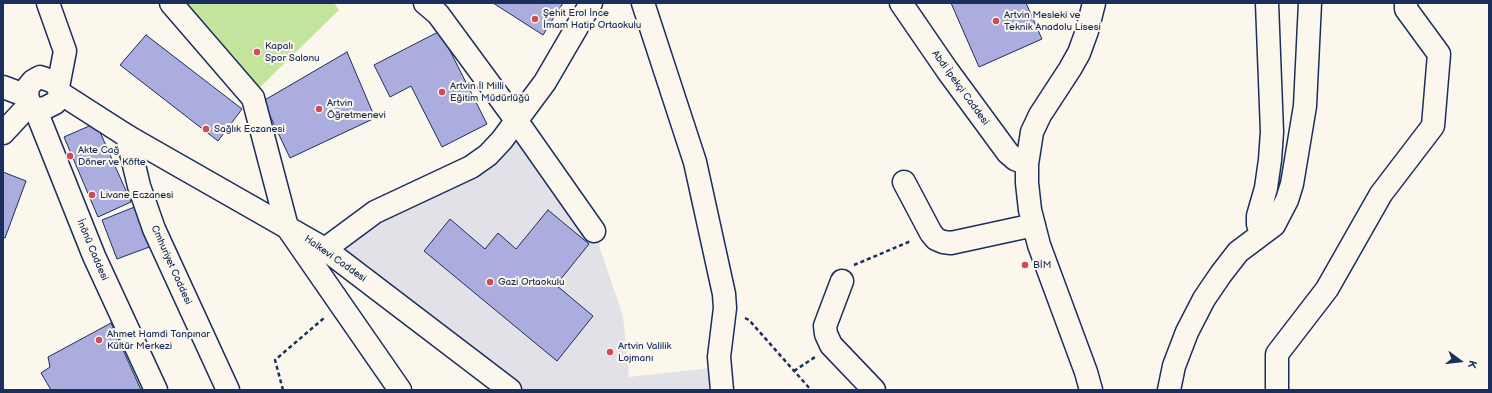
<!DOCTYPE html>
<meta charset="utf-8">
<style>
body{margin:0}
#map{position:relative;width:1492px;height:393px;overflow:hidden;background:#fbf7ec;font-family:"Balsamiq Sans",sans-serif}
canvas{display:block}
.frame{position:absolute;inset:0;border:4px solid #1b2f5e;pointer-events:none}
.north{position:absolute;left:1440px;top:341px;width:40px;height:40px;-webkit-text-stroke:3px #fbf7ec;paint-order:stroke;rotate:105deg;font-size:11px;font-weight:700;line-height:16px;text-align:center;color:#1b2f5e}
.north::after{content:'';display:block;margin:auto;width:14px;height:18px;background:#1b2f5e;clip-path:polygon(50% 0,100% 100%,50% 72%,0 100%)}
</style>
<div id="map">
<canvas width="1492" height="393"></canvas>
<div class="frame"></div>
<div class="north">K</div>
</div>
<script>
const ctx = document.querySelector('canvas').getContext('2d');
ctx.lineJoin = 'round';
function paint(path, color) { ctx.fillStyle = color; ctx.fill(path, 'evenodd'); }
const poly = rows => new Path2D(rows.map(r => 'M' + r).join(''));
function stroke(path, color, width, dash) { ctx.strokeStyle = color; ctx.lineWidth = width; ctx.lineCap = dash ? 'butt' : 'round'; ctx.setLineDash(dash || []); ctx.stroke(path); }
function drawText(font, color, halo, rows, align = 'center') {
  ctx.font = font + ' "Balsamiq Sans",sans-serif'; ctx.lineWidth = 4; ctx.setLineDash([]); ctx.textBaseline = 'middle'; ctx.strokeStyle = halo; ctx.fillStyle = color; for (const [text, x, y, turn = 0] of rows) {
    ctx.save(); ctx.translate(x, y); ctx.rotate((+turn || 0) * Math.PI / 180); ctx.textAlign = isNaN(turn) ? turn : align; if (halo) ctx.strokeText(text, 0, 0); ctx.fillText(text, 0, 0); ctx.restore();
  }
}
paint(poly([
 [516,120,594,231,623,316,629,377,720,367,722,390,510,390,325,249,448,178]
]), '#e3e1e8');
paint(poly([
 [179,3,334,3,339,10,252,95]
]), '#c3e49d');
const building = poly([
 [493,3,563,3,543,35,493,3],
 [951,3,1026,3,1042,39,979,67,951,3],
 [440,31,487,124,442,147,411,86,390,97,374,65,440,31],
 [146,35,242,109,218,141,120,65,146,35],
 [347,52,375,118,290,158,263,101,347,52],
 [96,123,131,202,98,217,64,137,96,123],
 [3,172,26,181,5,238,3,237,3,172],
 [137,206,152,246,117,259,102,220,137,206],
 [548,210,589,244,556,285,593,316,557,361,424,251,450,219,485,249,498,233,516,249,548,210],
 [111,323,141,390,51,390,41,373,50,367,48,357,111,323]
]);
paint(building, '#aaadde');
stroke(building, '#1b2f5e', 1);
const minor = poly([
 [48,3,65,51,58,87],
 [171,3,253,98,287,227,400,390],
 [425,3,438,14,516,120,594,231],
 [643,3,695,162,724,294,725,308,719,357,722,390],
 [901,3,947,70,1008,153,1015,159,1027,164],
 [3,87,27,96],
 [60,93,58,99,55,103,43,109,35,108,30,104,27,96,28,87,33,81,40,77,54,82,58,87,60,93,127,136,325,249,510,390],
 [3,133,30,104],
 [904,182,931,233,936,239,943,242,951,243,1034,225],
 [1261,234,1258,224,1258,216,1266,188,1270,160,1272,132,1267,3],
 [325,249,375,212,471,167,488,155,502,140,545,82,591,3],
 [842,281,825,326,826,334,831,345,874,390],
 [1091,390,1086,372,1039,245,1030,210,1027,183,1027,164,1032,132,1040,115,1070,69,1079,53,1087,31,1094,3],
 [1169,390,1174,366,1187,332,1204,299,1221,274,1238,252,1274,225,1287,200,1292,184,1305,106,1310,3],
 [1277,390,1277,354,1327,289,1381,194,1433,126,1439,54,1406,9,1406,3]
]);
const major = poly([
 [35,108,94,256,156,390],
 [127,136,139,186,154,229,228,390]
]);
stroke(minor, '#1b2f5e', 25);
stroke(major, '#1b2f5e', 25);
stroke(poly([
 [854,265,911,241],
 [745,318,749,320,811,390],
 [794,371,815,357],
 [283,390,275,360,324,318]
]), '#1b2f5e', 2.5, [4, 3]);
stroke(minor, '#fbf7ec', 22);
stroke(major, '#fbf7ec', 22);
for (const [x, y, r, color] of [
 [535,19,4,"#d1495b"],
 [996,21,4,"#d1495b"],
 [257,52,4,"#d1495b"],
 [442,92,4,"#d1495b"],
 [319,109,4,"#d1495b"],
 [206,129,4,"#d1495b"],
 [70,156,4,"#d1495b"],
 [92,195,4,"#d1495b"],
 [1025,265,4,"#d1495b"],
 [490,282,4,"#d1495b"],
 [99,340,4,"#d1495b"],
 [610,352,4,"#d1495b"]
]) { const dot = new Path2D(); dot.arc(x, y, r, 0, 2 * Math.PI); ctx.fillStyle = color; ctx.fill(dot); stroke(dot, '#fbf7ec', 1.5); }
drawText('10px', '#1b2f5e', '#fbf7ec', [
 ["Şehit Erol İnce",543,13],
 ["İmam Hatip Ortaokulu",543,25],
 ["Artvin Mesleki ve",1004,15],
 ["Teknik Anadolu Lisesi",1004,27],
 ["Kapalı",265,46],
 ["Spor Salonu",265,58],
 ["Artvin İl Milli",450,86],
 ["Eğitim Müdürlüğü",450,98],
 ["Artvin",327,103],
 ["Öğretmenevi",327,115],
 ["Sağlık Eczanesi",214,129],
 ["Akte Cağ",78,150],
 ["Döner ve Köfte",78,162],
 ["Livane Eczanesi",100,195],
 ["BİM",1033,265],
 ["Gazi Ortaokulu",498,282],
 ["Ahmet Hamdi Tanpınar",107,334],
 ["Kültür Merkezi",107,346],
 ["Artvin Valilik",618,346],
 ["Lojmanı",618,358]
], 'left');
drawText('10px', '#1b2f5e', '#fbf7ec', [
 ["Abdi İpekçi Caddesi",960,88,54],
 ["İnönü Caddesi",92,250,67],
 ["Halkevi Caddesi",335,259,35],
 ["Cmhuriyet Caddesi",171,265,66]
]);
</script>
